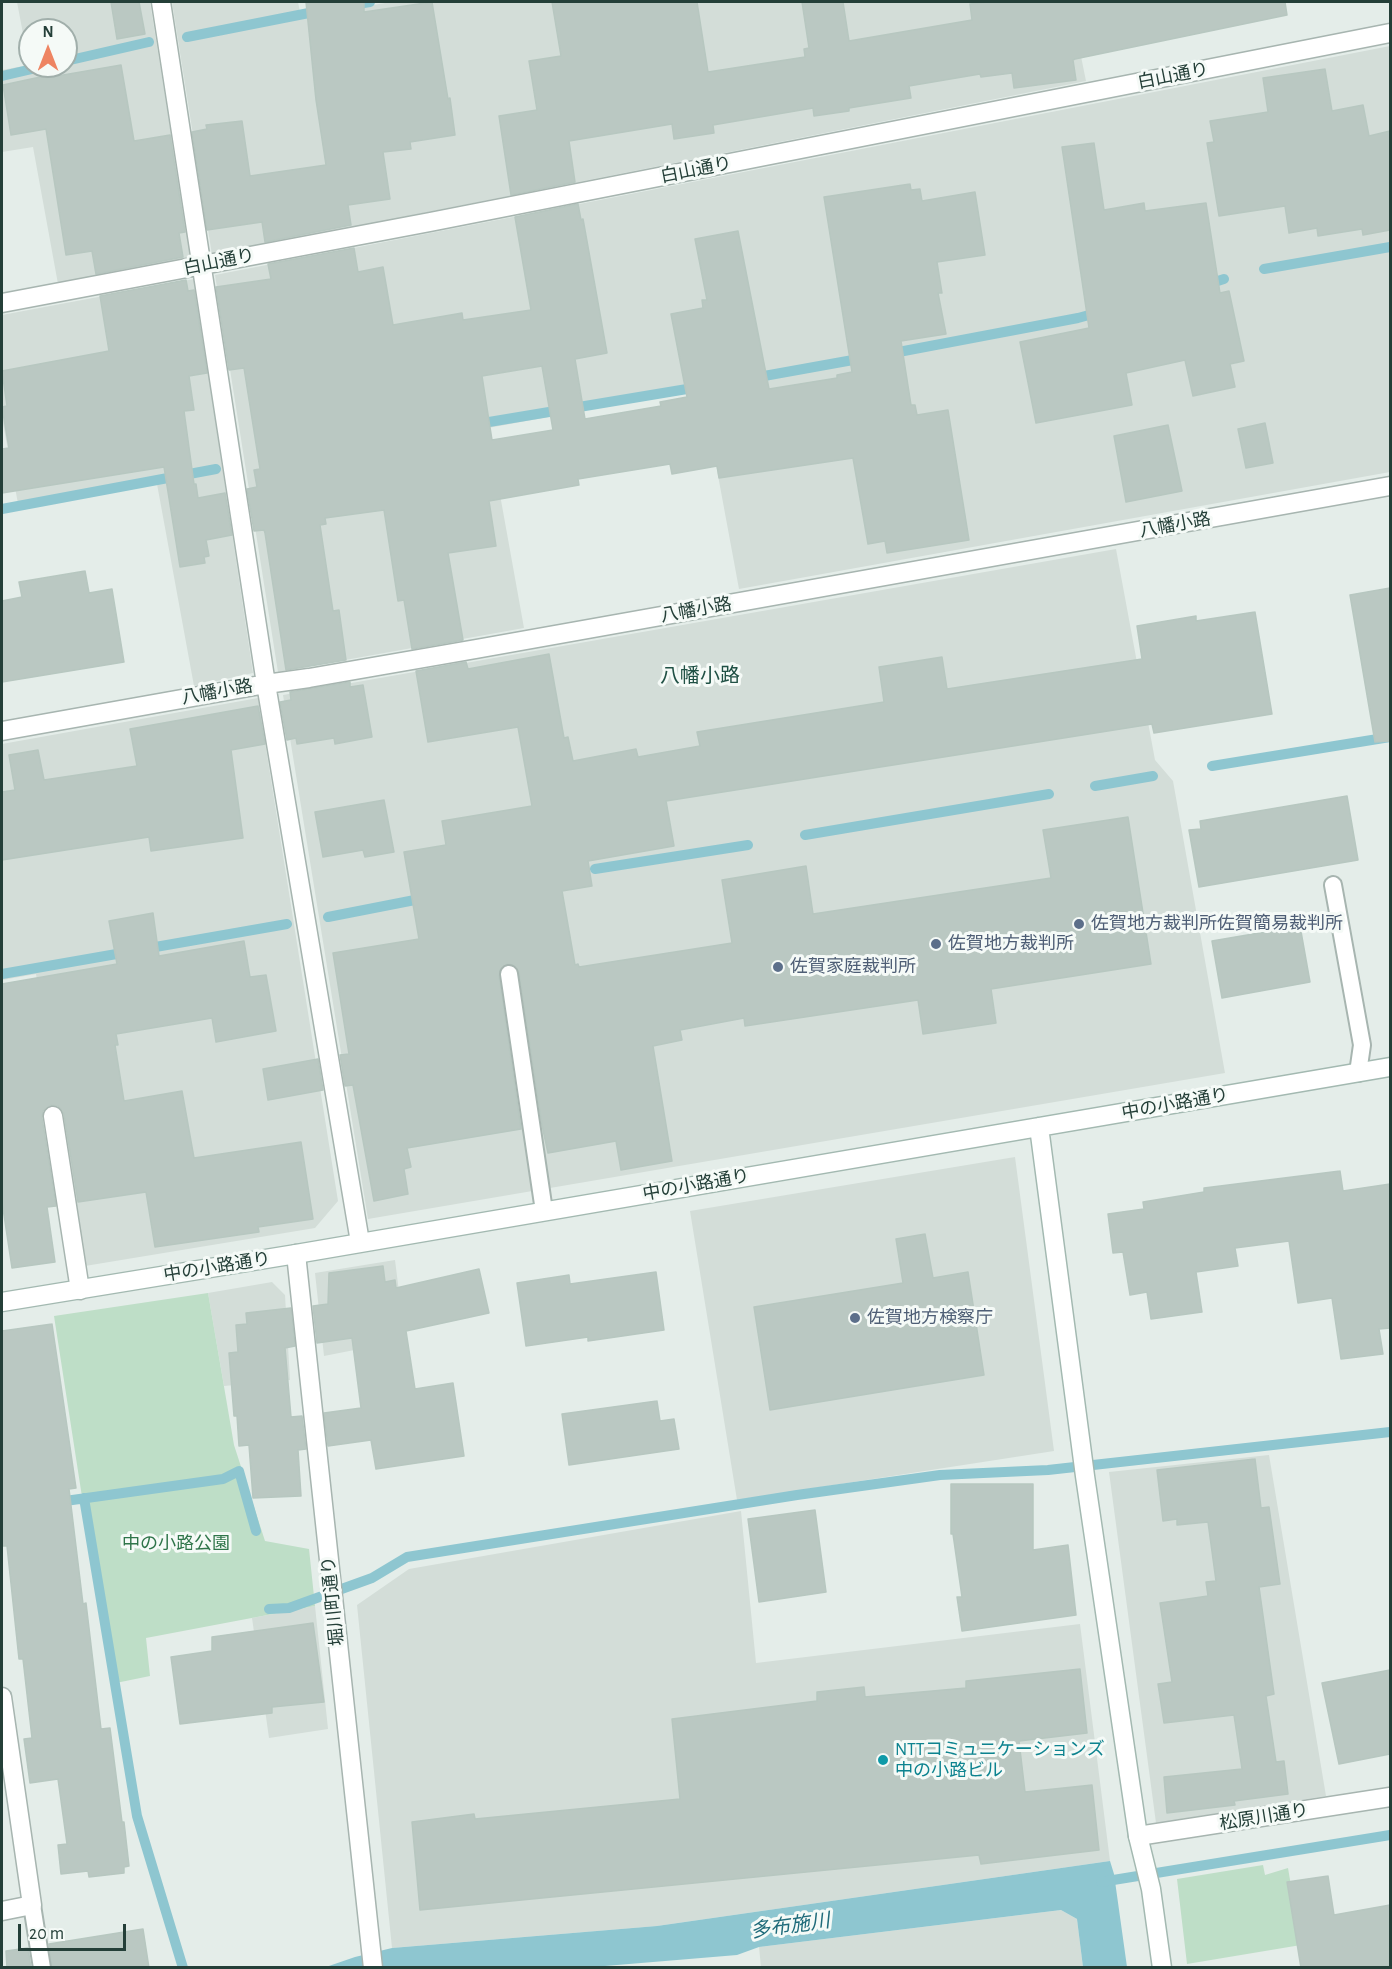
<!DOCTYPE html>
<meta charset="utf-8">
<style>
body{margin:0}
#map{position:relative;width:1392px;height:1969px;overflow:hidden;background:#e4ede9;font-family:"Alegreya Sans",sans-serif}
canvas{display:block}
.frame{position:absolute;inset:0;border:3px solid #243f38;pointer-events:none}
.north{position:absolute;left:18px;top:18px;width:60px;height:60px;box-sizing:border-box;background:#f5faf7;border:2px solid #a1afab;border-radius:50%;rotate:0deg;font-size:16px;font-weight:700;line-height:24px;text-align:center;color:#243f38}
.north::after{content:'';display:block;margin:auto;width:21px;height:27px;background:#ee8462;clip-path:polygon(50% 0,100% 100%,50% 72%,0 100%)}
.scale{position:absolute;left:18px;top:1924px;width:108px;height:27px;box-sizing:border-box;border:3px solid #243f38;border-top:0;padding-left:8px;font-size:18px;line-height:21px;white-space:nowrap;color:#243f38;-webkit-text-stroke:4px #f5faf7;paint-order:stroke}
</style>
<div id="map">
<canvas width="1392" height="1969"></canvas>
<div class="frame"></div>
<div class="north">N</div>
<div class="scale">20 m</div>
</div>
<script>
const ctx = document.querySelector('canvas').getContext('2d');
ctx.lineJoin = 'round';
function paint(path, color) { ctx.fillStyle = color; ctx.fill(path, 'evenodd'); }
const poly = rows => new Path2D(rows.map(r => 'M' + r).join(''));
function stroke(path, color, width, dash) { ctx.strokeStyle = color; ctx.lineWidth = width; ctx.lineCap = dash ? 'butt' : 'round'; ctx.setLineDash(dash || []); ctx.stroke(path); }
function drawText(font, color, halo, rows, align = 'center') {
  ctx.font = font + ' "Alegreya Sans","Noto Sans JP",sans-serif'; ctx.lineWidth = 6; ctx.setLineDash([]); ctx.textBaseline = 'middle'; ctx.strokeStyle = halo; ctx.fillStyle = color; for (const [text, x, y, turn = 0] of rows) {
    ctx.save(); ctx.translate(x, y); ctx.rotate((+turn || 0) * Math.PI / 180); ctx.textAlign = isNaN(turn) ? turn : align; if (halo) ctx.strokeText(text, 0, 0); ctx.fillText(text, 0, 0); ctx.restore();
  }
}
paint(poly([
 [17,2,150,2,191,260,58,284,33,147,2,152,2,70,29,65],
 [30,30,66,30,66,66,30,66],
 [172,2,298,2,301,17,391,2,1070,2,1086,81,212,255],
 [1390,46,1390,472,739,589,702,389,488,428,524,628,278,672,215,275],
 [194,279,253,673,194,686,157,484,19,509,2,418,2,315],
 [1116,549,1155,760,1173,781,1225,1073,368,1219,283,695],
 [258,698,338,1201,315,1228,85,1266,36,974,2,980,2,744],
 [1015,1157,1054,1451,737,1500,690,1211],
 [395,1260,405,1340,324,1356,315,1273],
 [272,1282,285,1295,290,1380,224,1386,208,1293],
 [1269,1455,1326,1796,1156,1823,1109,1472],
 [741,1511,756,1663,1080,1624,1110,1861,657,1926,392,1948,357,1605,409,1569],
 [315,1606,328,1729,269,1738,252,1618],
 [1061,1910,1077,1919,1083,1967,761,1967,759,1947]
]), '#d3ddd8');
paint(poly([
 [208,1293,234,1445,265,1541,309,1549,315,1606,146,1638,150,1676,111,1684,54,1316],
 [1263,1865,1265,1875,1288,1868,1301,1945,1187,1964,1177,1879]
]), '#bedec7');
paint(poly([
 [1110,1861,1114,1874,1127,1967,1083,1967,1077,1919,1061,1910,759,1947,737,1955,593,1967,323,1968,355,1957,392,1948,657,1926]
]), '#8ec6d0');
stroke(poly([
 [352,5,370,2],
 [187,37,319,11],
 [66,61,149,42],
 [2,76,45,66],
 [1264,269,1390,247],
 [1205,285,1224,279],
 [888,354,1078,318,1100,312],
 [753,378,864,358],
 [477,424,699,387],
 [2,509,216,469],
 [1212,766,1390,737],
 [1095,786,1153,776],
 [805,835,1049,794],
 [595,869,748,845],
 [328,917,425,898],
 [144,949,287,924],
 [2,974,128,952],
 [84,1498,137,1816,183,1968],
 [58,1502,223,1479,239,1471,256,1531],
 [269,1609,289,1608,372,1578,407,1557,797,1495,940,1475,1048,1470,1390,1432],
 [1101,1882,1390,1835]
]), '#8ec6d0', 10);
const building = poly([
 [111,2,139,2,145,34,117,39,111,2],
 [306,2,364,2,364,12,432,2,448,99,450,98,455,135,410,142,411,149,383,152,390,199,348,205,351,225,265,242,262,222,207,230,192,132,207,129,206,125,242,121,250,176,326,165,316,100,306,2],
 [552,2,697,2,708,72,805,57,804,49,809,48,802,2,843,2,849,41,972,20,970,4,987,2,1285,2,1287,15,1075,59,1073,60,1076,80,1014,88,1012,73,981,77,980,74,909,86,911,98,849,108,849,111,814,116,813,108,713,125,714,133,674,139,672,124,569,141,575,182,511,195,499,116,537,110,529,61,561,56,552,2],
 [121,65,134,141,170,135,185,232,179,233,183,257,96,274,92,251,66,255,46,129,11,135,3,85,45,76,46,78,121,65],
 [1325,69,1332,111,1363,105,1369,136,1390,131,1390,230,1363,235,1362,229,1318,236,1317,228,1289,233,1285,206,1219,216,1207,143,1214,142,1210,121,1268,112,1263,78,1325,69],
 [1094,143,1104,210,1144,203,1145,211,1206,203,1220,293,1229,291,1244,361,1230,364,1235,387,1193,396,1185,360,1126,373,1132,405,1036,423,1020,342,1089,328,1062,147,1094,143],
 [910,184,911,190,920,189,922,201,975,192,985,255,937,262,942,293,938,293,946,334,901,341,911,405,915,405,917,415,948,410,969,540,887,553,885,541,868,544,853,458,719,478,717,466,672,474,670,464,578,479,579,485,489,501,496,546,448,553,463,640,412,649,404,600,398,601,384,510,325,518,326,524,320,525,333,611,339,610,346,660,286,670,265,533,264,530,254,531,247,489,257,487,254,470,260,469,244,368,229,370,216,287,271,279,268,264,354,248,358,272,383,267,393,325,462,313,463,320,531,310,515,217,578,204,581,220,583,219,607,353,575,359,585,419,661,406,660,402,687,397,671,314,703,308,702,300,707,300,695,239,738,231,769,389,837,378,837,375,852,372,824,197,910,184],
 [542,366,553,430,492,440,482,376,542,366],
 [186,280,188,291,194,290,207,373,189,376,194,410,184,411,194,484,196,484,198,498,225,493,232,535,206,540,209,556,204,557,205,563,180,567,164,467,2,493,2,449,9,448,2,407,7,406,2,371,109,351,100,296,186,280],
 [1265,423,1273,463,1246,468,1238,429,1265,423],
 [1168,425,1182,491,1126,502,1114,436,1168,425],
 [85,571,89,593,112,589,124,662,2,682,2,601,22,597,19,582,85,571],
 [1390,588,1390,741,1375,742,1350,595,1390,588],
 [1255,612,1272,714,1154,733,1152,724,666,801,674,846,588,861,592,886,562,891,575,965,578,964,579,967,732,943,722,880,806,866,813,914,1051,878,1043,830,1128,817,1151,964,991,989,996,1023,923,1034,918,1000,745,1026,744,1018,680,1030,682,1040,653,1046,672,1161,621,1170,616,1141,548,1153,542,1125,519,972,513,965,507,964,500,970,499,976,521,1129,407,1148,411,1167,404,1169,408,1194,374,1201,353,1085,345,1086,340,1055,349,1054,333,953,419,939,404,852,446,845,442,821,532,806,518,727,428,742,416,671,466,662,468,669,549,654,564,738,568,737,573,761,636,749,638,757,700,746,697,732,884,702,879,667,942,657,947,689,1142,659,1137,626,1196,616,1196,621,1255,612],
 [350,682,350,687,363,685,372,737,335,744,334,738,297,744,296,738,287,740,280,702,291,700,290,692,350,682],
 [258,706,265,744,231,750,243,838,151,851,149,837,2,860,2,792,15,790,9,755,38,750,44,780,137,766,130,729,258,706],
 [1347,796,1358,860,1199,887,1189,830,1201,829,1200,821,1347,796],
 [384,800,394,852,365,857,363,850,323,857,315,812,384,800],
 [153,913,159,956,244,941,250,977,266,975,276,1031,216,1042,212,1018,116,1034,118,1045,115,1045,124,1101,182,1091,194,1158,301,1142,313,1219,258,1227,259,1232,155,1247,146,1192,78,1202,64,1114,58,1106,51,1105,43,1111,42,1118,56,1206,47,1207,55,1262,12,1268,2,1202,2,984,117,964,109,921,153,913],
 [1300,926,1310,982,1222,998,1212,941,1300,926],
 [318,1059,323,1090,268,1100,263,1069,318,1059],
 [1340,1171,1343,1191,1390,1184,1390,1328,1379,1329,1383,1354,1341,1359,1332,1298,1298,1303,1289,1241,1235,1248,1238,1266,1196,1272,1202,1312,1151,1319,1147,1292,1130,1295,1123,1252,1113,1253,1108,1214,1144,1209,1143,1202,1204,1192,1204,1188,1340,1171],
 [925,1234,933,1278,968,1272,984,1375,770,1410,754,1307,903,1283,896,1239,925,1234],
 [383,1266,385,1282,395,1280,396,1288,479,1269,489,1313,406,1331,415,1389,453,1383,464,1456,376,1469,371,1440,328,1446,324,1413,361,1408,352,1338,317,1343,313,1306,328,1304,329,1273,383,1266],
 [656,1272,664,1330,588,1341,588,1337,526,1346,517,1283,569,1275,570,1284,656,1272],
 [291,1308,295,1346,285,1348,291,1417,302,1416,306,1449,298,1450,301,1496,253,1498,249,1445,239,1446,237,1416,234,1416,229,1353,238,1352,236,1325,247,1324,246,1313,291,1308],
 [52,1324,76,1488,69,1489,83,1604,86,1603,101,1729,110,1728,122,1822,124,1822,129,1866,124,1867,124,1873,89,1877,88,1871,61,1874,58,1845,67,1844,58,1779,30,1783,24,1739,32,1738,23,1659,19,1659,7,1546,2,1546,2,1331,52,1324],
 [657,1401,660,1421,674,1419,679,1449,569,1465,562,1414,657,1401],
 [1255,1459,1261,1508,1269,1507,1280,1584,1259,1587,1274,1694,1266,1696,1276,1762,1284,1761,1288,1794,1234,1801,1235,1805,1167,1813,1164,1777,1242,1769,1234,1715,1164,1723,1158,1684,1172,1682,1160,1603,1208,1596,1206,1582,1216,1581,1208,1522,1177,1525,1177,1519,1163,1521,1157,1470,1255,1459],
 [951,1484,1033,1484,1033,1550,1068,1545,1076,1615,962,1631,957,1597,962,1597,953,1534,951,1534,951,1484],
 [815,1510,826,1592,759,1602,748,1519,815,1510],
 [313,1623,324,1702,272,1707,272,1713,180,1724,171,1657,212,1651,212,1637,313,1623],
 [1080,1669,1087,1733,1019,1741,1025,1792,1092,1785,1099,1850,981,1864,979,1855,420,1910,412,1822,474,1814,475,1819,680,1799,672,1719,817,1701,817,1692,864,1687,865,1697,966,1688,966,1681,1080,1669],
 [1390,1670,1390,1754,1339,1764,1322,1683,1390,1670],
 [1328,1876,1334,1915,1390,1905,1390,1968,1301,1968,1287,1882,1328,1876],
 [143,1929,149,1968,52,1968,49,1944,143,1929],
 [28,1948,31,1968,7,1968,6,1951,28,1948]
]);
paint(building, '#bac8c2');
stroke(building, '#b7c7c0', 1.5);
const lane = poly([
 [1333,885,1362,1045,1358,1073],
 [509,974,544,1211],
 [32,1905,42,1968]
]);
const street = poly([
 [161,2,266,684,360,1242],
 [2,303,430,222,1390,33],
 [2,731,266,684,309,678,476,649,1390,486],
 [53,1116,80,1290],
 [296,1254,373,1968],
 [2,1697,32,1905,2,1911],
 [1138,1836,1390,1797]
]);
const secondary = poly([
 [1039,1127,1085,1476,1138,1836,1151,1889,1162,1968],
 [2,1302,296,1254,1390,1067]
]);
stroke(lane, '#a7b5b0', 20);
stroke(street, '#a7b5b0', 21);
stroke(secondary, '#a3b9b1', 21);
stroke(lane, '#fff', 16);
stroke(street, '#fff', 18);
stroke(secondary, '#fff', 18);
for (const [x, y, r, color] of [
 [1079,924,6,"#5c6f8a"],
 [936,944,6,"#5c6f8a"],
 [778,967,6,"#5c6f8a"],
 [855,1318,6,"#5c6f8a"],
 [883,1760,6,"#0f9aa8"]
]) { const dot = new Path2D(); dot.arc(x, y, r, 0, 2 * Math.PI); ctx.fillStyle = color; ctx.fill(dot); stroke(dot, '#f5faf7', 2); }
drawText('18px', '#243f38', '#f5faf7', [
 ["白山通り",1173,76,-11],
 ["白山通り",696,170,-11],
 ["白山通り",219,262,-11],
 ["八幡小路",1175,525,-10],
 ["八幡小路",696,610,-10],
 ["八幡小路",217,692,-10],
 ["中の小路通り",1175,1104,-10],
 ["中の小路通り",696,1185,-10],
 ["中の小路通り",217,1267,-9],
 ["堀川町通り",333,1601,-96],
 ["松原川通り",1264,1817,-9]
]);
drawText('18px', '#4e5e75', '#f5faf7', [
 ["佐賀地方裁判所佐賀簡易裁判所",1091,924],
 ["佐賀地方裁判所",948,944],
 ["佐賀家庭裁判所",790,967],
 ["佐賀地方検察庁",867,1318]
], 'left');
drawText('18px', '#2f754a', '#f5faf7', [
 ["中の小路公園",176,1544]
]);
drawText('18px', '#0d838f', '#f5faf7', [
 ["NTTコミュニケーションズ",895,1750],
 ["中の小路ビル",895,1771]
], 'left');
drawText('20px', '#205145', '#f5faf7', [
 ["八幡小路",700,676]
]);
drawText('italic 20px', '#1f6b7a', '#f5faf7', [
 ["多布施川",790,1926,-8]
]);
</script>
